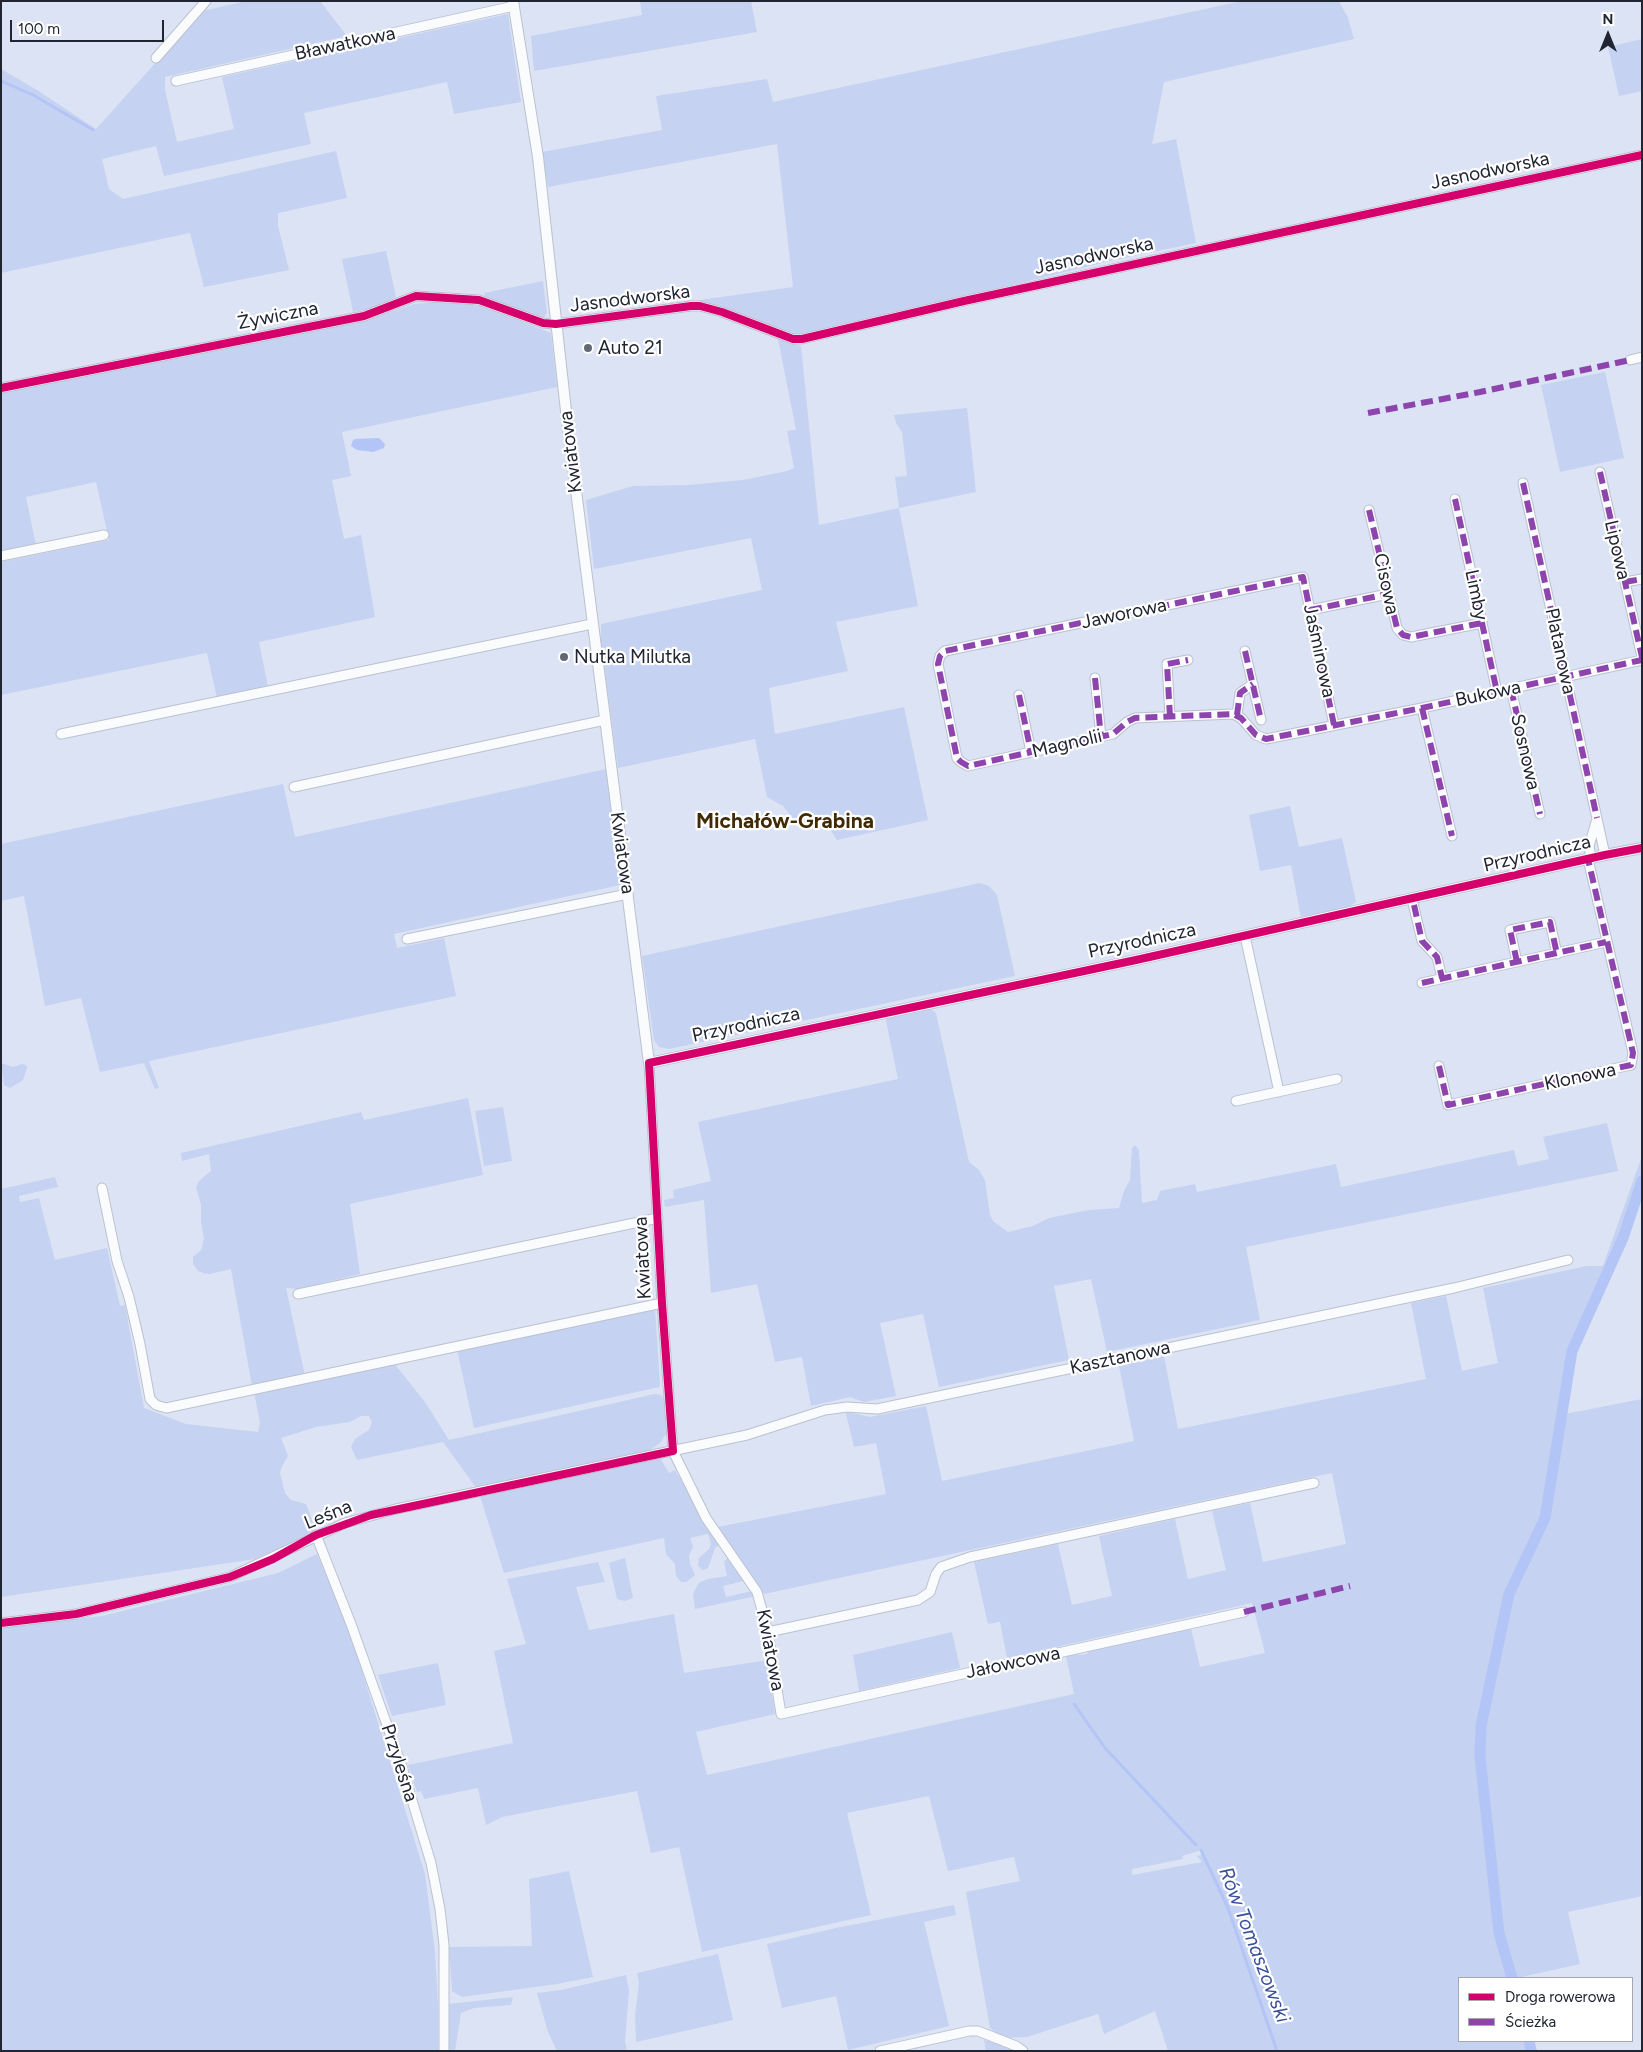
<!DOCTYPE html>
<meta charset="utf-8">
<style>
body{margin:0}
#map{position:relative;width:1643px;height:2052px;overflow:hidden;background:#dce3f4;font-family:Figtree,sans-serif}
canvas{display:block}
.frame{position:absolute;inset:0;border:2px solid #202531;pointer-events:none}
.legend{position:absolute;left:1458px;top:1977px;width:175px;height:65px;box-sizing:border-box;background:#fff;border:1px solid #a6a8ad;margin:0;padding:6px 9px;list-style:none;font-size:15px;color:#202531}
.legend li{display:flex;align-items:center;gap:10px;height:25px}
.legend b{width:25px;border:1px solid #a6a8ad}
.north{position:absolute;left:1583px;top:10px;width:50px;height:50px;-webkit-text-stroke:4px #fff;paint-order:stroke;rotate:0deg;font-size:14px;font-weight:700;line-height:20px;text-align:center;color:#202531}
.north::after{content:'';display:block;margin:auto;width:18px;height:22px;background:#202531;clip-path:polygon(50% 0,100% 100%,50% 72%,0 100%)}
.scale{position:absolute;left:10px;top:20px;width:154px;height:22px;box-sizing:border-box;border:2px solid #202531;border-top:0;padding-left:6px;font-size:15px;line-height:18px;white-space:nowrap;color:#202531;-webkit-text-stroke:4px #fff;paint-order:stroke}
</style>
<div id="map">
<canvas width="1643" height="2052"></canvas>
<div class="frame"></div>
<ul class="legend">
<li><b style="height:6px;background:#d6006c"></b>Droga rowerowa</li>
<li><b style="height:6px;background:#8e44ad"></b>Ścieżka</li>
</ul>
<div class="north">N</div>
<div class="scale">100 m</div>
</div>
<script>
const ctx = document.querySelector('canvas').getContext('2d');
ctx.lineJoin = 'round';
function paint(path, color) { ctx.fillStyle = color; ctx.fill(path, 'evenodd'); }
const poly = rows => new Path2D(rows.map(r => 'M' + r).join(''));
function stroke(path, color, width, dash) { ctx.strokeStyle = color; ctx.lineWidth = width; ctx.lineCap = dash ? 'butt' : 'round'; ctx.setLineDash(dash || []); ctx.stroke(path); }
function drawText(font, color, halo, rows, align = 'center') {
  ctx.font = font + ' Figtree,sans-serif'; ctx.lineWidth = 4.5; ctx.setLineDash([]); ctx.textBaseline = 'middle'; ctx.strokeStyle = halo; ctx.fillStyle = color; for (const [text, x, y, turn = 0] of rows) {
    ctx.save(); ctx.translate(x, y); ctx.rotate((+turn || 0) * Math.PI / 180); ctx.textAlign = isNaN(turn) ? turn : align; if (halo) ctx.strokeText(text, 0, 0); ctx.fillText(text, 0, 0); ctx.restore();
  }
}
paint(poly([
 [247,1,320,1,347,36,165,77,165,90,177,142,234,129,222,77,508,14,521,102,454,114,447,82,304,113,311,144,164,176,156,146,102,159,109,189,123,199,336,151,347,198,278,213,278,226,289,270,204,287,190,233,1,273,1,69,37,90,96,129,202,11],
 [640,1,751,1,757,32,534,71,531,36,642,15],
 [1242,1,1339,1,1348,18,1354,39,1164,82,1152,144,1176,139,1196,243,1114,260,800,337,700,300,793,287,777,144,548,187,542,152,662,130,656,96,767,79,773,102],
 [1642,39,1642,91,1619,96,1608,47],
 [386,251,396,297,373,308,353,312,342,259],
 [543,281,547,313,544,317,535,316,485,298,484,293],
 [434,302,481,306,551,333,557,387,342,432,351,476,332,480,344,539,361,535,375,617,259,642,268,687,217,698,207,653,1,695,1,562,109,540,96,482,26,497,36,545,1,552,1,391,374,318,414,304],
 [778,339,801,346,819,525,899,508,895,477,907,476,902,432,896,423,894,415,967,408,976,492,899,508,918,606,836,622,848,671,769,688,775,734,904,707,928,820,837,840,826,823,796,823,783,806,767,797,755,739,618,768,601,641,601,624,762,590,751,538,594,569,586,500,633,486,688,485,743,480,787,471,794,468,787,431,796,430],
 [1605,372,1624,458,1560,472,1541,385],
 [606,769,620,885,394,934,397,948,444,938,456,996,149,1061,159,1088,155,1089,144,1063,100,1072,81,998,45,1006,24,896,1,901,1,844,283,784,295,837],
 [1290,806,1299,847,1342,838,1356,902,1349,907,1301,918,1291,865,1260,871,1249,815],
 [980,883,989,886,997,895,1015,976,669,1049,659,1047,654,1040,642,956],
 [931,1009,936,1013,969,1162,979,1170,985,1180,990,1215,993,1221,1008,1232,1033,1226,1049,1218,1089,1210,1119,1208,1124,1191,1130,1180,1132,1148,1135,1145,1139,1150,1142,1203,1157,1200,1160,1191,1195,1184,1197,1192,1336,1164,1341,1187,1514,1150,1518,1166,1549,1159,1543,1137,1607,1123,1618,1171,1246,1247,1260,1320,1107,1352,1091,1279,1054,1286,1069,1360,939,1387,923,1314,880,1323,896,1396,864,1402,850,1397,811,1406,802,1357,775,1362,757,1284,711,1293,704,1200,665,1207,664,1200,674,1198,673,1190,711,1181,698,1122,898,1079,886,1021,887,1018],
 [1,1063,13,1067,22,1064,26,1065,27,1068,23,1080,10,1088,4,1085],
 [468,1098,483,1175,350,1204,360,1274,297,1289,286,1288,305,1376,252,1386,231,1269,210,1274,203,1273,198,1271,193,1264,193,1257,201,1250,204,1239,201,1222,201,1204,196,1187,199,1181,211,1171,209,1154,182,1161,181,1153,361,1112,364,1120],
 [503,1107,512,1161,484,1166,475,1111],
 [1642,1156,1642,1191,1639,1201,1616,1261,1573,1362,1565,1414,1642,1399,1642,1896,1568,1912,1580,1964,1517,1978,1459,1978,1459,2041,1534,2041,1537,2051,1168,2051,1155,2011,1104,2034,1098,2014,1027,2037,1002,2038,990,2028,966,1892,1020,1881,1014,1857,948,1871,929,1796,847,1813,871,1915,702,1952,679,1847,651,1853,637,1791,502,1817,486,1825,478,1788,424,1799,421,1791,417,1792,408,1765,513,1743,494,1651,526,1644,507,1579,598,1562,605,1582,576,1587,589,1630,674,1614,684,1673,768,1660,773,1680,770,1682,775,1714,696,1732,707,1775,1074,1694,1066,1656,1076,1654,1078,1655,1087,1654,1088,1651,1191,1628,1200,1667,1265,1653,1252,1603,1007,1658,1000,1622,988,1624,974,1562,1058,1544,1072,1605,1112,1596,1099,1536,1175,1519,1188,1579,1226,1570,1212,1511,1250,1503,1263,1562,1346,1544,1332,1473,764,1594,718,1527,886,1494,876,1443,854,1447,846,1414,847,1412,870,1417,926,1406,942,1481,1134,1441,1119,1366,1164,1356,1178,1429,1426,1379,1411,1303,1446,1296,1462,1371,1498,1363,1483,1288,1587,1266,1603,1266],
 [1202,1850,1205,1854,1197,1856,1202,1862,1132,1875,1132,1869,1183,1859,1182,1856],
 [55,1177,58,1187,19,1196,20,1202,39,1198,55,1260,107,1248,120,1306,125,1305,144,1408,186,1424,258,1432,260,1423,254,1392,393,1362,425,1402,449,1440,655,1394,661,1395,665,1399,666,1434,660,1443,650,1450,477,1489,443,1442,357,1460,351,1447,355,1439,369,1430,372,1422,369,1416,361,1416,350,1422,316,1427,281,1438,288,1456,282,1466,280,1473,285,1493,291,1500,306,1504,316,1531,255,1559,1,1597,1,1189],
 [655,1308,660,1385,659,1387,474,1428,457,1349],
 [660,1458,669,1473,675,1470,719,1545,715,1548,708,1568,703,1570,698,1566,699,1558,709,1549,711,1544,708,1534,690,1538,693,1547,689,1556,690,1564,695,1575,686,1582,681,1582,676,1576,675,1564,666,1554,664,1538,504,1573,480,1496],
 [317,1554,347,1623,425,1874,435,1952,438,2005,438,2051,1,2051,1,1627,102,1616,278,1573],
 [728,1557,744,1581,723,1586,726,1597,752,1591,756,1596,695,1609,693,1594,697,1586,700,1582,708,1579,727,1576,724,1562],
 [625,1558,633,1598,625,1601,617,1599,609,1563],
 [952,1632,960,1668,859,1691,853,1655],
 [438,1663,446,1705,392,1716,378,1675],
 [569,1871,593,1977,557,1984,462,1997,452,1991,449,1947,532,1946,529,1879],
 [954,1905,956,1915,924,1922,949,2026,848,2050,836,1996,782,2008,767,1944,836,1928],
 [718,1954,733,2020,636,2042,635,2016,639,1983,637,1973],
 [626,1975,629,1990,625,2041,627,2051,557,2051,548,2032,537,1993,561,1990],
 [513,1997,511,2005,474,2008,461,2013,455,2051,447,2051,448,2004],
 [984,2040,1013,2047,1015,2051,986,2051]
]), '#c5d2f1');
paint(poly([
 [379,438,385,444,384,448,373,452,357,450,351,446,353,440,355,439]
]), '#b3c5f6');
stroke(poly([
 [1,81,33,95,93,130],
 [1074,1704,1105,1748,1196,1845],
 [1201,1850,1228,1908,1277,2051]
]), '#b3c5f6', 3);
stroke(poly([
 [1512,1978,1499,1933,1480,1757,1481,1726,1509,1594,1545,1518,1572,1351,1623,1238,1642,1181],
 [1529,2041,1531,2051]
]), '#b3c5f6', 11);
const minor = poly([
 [156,58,206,1],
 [176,81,514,6],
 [1630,360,1642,357],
 [1,388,364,316,416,296,479,300,543,323,556,324,691,306,700,306,722,312,793,339,802,339,964,301,1642,155],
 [1600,472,1642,657],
 [1523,483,1605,855],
 [1455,499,1497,692],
 [1369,510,1397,628,1403,635,1411,637,1482,623],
 [1,556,104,535],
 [1625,582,1642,579],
 [1310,610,1388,594],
 [1245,651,1261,720],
 [1095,678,1101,737],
 [1511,689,1540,814],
 [1019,695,1031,752],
 [1422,708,1452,836],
 [1237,715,1240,693,1253,684],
 [1170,717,1167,664,1188,660],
 [1334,725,1303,577,945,651,940,656,938,664,957,758,961,762,968,766,1113,734,1127,722,1135,718,1233,714,1241,718,1256,735,1266,739,1422,708,1642,660],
 [61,734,592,624],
 [294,787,605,720],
 [1591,858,1589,846,1597,819],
 [1412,899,1422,941,1437,957,1442,978],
 [1245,936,1279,1092],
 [407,939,628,894],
 [1517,962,1510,930,1550,922,1557,954],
 [1422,983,1606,942],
 [649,1063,662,1303,673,1451,706,1518,757,1592,768,1632,781,1714,1244,1612],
 [1439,1066,1448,1105,1631,1065,1633,1053,1588,859],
 [1236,1101,1337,1079],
 [102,1188,117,1261,129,1297,140,1344,150,1399,156,1405,166,1408,662,1303],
 [298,1294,658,1218],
 [316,1535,351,1624,402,1767,431,1863,440,1909,444,1945,444,2051],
 [1,1623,76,1614,230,1577,345,1523,396,1509,747,1435,825,1410,847,1407,877,1409,1454,1288,1568,1260],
 [768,1632,918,1600,930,1592,936,1574,941,1567,970,1557,1314,1483],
 [880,2051,969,2031,978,2031,1016,2046,1023,2051]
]);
const tertiary = poly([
 [513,1,538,157,567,420,649,1063,1136,960,1605,855,1642,848]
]);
stroke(minor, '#bbc1ce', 11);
stroke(tertiary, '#bbc1ce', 12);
stroke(minor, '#fafbfd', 9);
stroke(tertiary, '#fafbfd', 10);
stroke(poly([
 [1368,413,1480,392,1630,360],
 [1600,472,1642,657],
 [1523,483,1597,818],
 [1455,499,1497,692],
 [1369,510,1397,628,1403,635,1411,637,1482,623],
 [1625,582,1642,579],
 [1310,610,1388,594],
 [1245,651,1261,720],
 [1095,678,1101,737],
 [1511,689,1540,814],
 [1019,695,1031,752],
 [1422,708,1452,836],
 [1237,715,1240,693,1253,684],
 [1170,717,1167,664,1188,660],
 [1334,725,1303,577,945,651,940,656,938,664,957,758,961,762,968,766,1113,734,1127,722,1135,718,1233,714,1241,718,1256,735,1266,739,1422,708,1642,660],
 [1414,905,1422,941,1437,957,1442,978],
 [1517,962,1510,930,1550,922,1557,954],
 [1422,983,1606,942],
 [1439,1066,1448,1105,1631,1065,1633,1053,1588,859],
 [1244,1612,1350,1586]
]), '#8e44ad', 6, [12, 6]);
stroke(poly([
 [1,388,364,316,416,296,479,300,543,323,556,324,691,306,700,306,722,312,793,339,802,339,964,301,1642,155],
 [1,1623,76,1614,230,1577,273,1559,316,1535,371,1515,673,1451,662,1303,649,1063,1136,960,1605,855,1642,848]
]), '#d6006c', 8);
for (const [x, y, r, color] of [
 [588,348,5,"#626875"],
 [564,657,5,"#626875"]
]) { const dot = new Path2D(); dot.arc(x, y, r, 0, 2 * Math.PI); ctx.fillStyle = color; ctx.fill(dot); stroke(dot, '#fff', 2); }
drawText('19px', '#202531', '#fff', [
 ["Bławatkowa",345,44,-12],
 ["Jasnodworska",1490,171,-12],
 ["Jasnodworska",1094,256,-12],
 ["Jasnodworska",630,299,-7],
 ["Żywiczna",278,316,-11],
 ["Kwiatowa",571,452,-97],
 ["Lipowa",1617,550,77],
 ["Cisowa",1386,584,78],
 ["Limby",1476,595,78],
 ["Jaworowa",1124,614,-12],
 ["Jaśminowa",1319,651,78],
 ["Platanowa",1560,651,78],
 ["Bukowa",1488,694,-12],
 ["Magnolii",1067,744,-13],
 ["Sosnowa",1525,752,77],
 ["Kwiatowa",622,853,82],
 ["Przyrodnicza",1537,854,-13],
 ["Przyrodnicza",1142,941,-12],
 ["Przyrodnicza",746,1025,-12],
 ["Klonowa",1580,1077,-12],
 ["Kwiatowa",643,1258,-93],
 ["Kasztanowa",1120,1358,-12],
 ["Leśna",328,1515,-22],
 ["Kwiatowa",770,1650,79],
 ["Jałowcowa",1013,1663,-12],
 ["Przyleśna",399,1763,72]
]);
drawText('19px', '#202531', '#fff', [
 ["Auto 21",598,348],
 ["Nutka Milutka",574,657]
], 'left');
drawText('italic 20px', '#3b509b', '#fff', [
 ["Rów Tomaszowski",1254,1945,69]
]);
drawText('bold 21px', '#412b05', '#fff', [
 ["Michałów-Grabina",785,822]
]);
</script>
